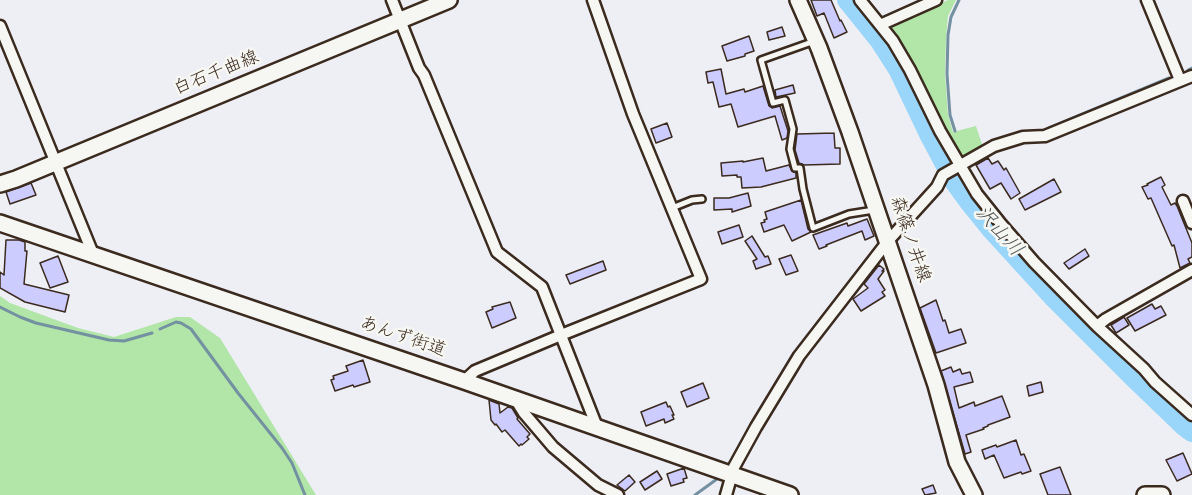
<!DOCTYPE html>
<meta charset="utf-8">
<style>
body{margin:0}
canvas{display:block;background:#eeeef5}
</style>
<canvas width="1192" height="495"></canvas>
<script>
const ctx = document.querySelector('canvas').getContext('2d');
ctx.lineJoin = 'round';
function paint(path, color) { ctx.fillStyle = color; ctx.fill(path, 'evenodd'); }
const poly = rows => new Path2D(rows.map(r => 'M' + r).join(''));
function stroke(path, color, width, dash) { ctx.strokeStyle = color; ctx.lineWidth = width; ctx.lineCap = dash ? 'butt' : 'round'; ctx.setLineDash(dash || []); ctx.stroke(path); }
function drawText(font, color, halo, rows, align = 'center') {
  ctx.font = font + ' Dekko,"Klee One",sans-serif'; ctx.lineWidth = 5; ctx.setLineDash([]); ctx.textBaseline = 'middle'; ctx.strokeStyle = halo; ctx.fillStyle = color; for (const [text, x, y, turn = 0] of rows) {
    ctx.save(); ctx.translate(x, y); ctx.rotate((+turn || 0) * Math.PI / 180); ctx.textAlign = isNaN(turn) ? turn : align; if (halo) ctx.strokeText(text, 0, 0); ctx.fillText(text, 0, 0); ctx.restore();
  }
}
paint(poly([
 [948,0,956,0,948,16,946,39,945,74,948,115,953,132,976,126,983,147,965,158,960,158,889,29,890,26],
 [0,296,10,303,78,328,114,337,176,317,190,317,220,338,316,495,0,495]
]), '#b1e6a8');
stroke(poly([
 [1188,70,1192,68],
 [1049,128,1169,78],
 [955,131,950,115,947,74,948,35,951,17,959,0],
 [0,307,20,317,36,323,109,340,124,341,152,333],
 [160,329,176,322,181,323,191,329,238,393,282,448,292,463,305,495],
 [695,495,717,479]
]), '#7491a2', 3);
stroke(poly([
 [847,0,880,41,898,69,929,134,954,181,970,203,991,229,1054,298,1135,379,1184,426,1192,432]
]), '#9ad6fa', 20);
const building = poly([
 [811,0,831,0,840,21,841,20,847,32,834,38,824,13,817,16,811,0],
 [782,27,785,36,769,40,767,32,782,27],
 [749,36,754,51,745,54,745,56,727,61,722,46,749,36],
 [721,69,726,94,744,89,745,92,763,86,769,106,772,108,780,106,788,131,787,138,782,140,775,116,738,127,731,104,719,107,713,82,708,83,706,72,721,69],
 [793,85,795,93,776,97,775,90,793,85],
 [667,123,672,137,656,143,651,129,667,123],
 [834,133,835,148,840,148,840,164,804,165,799,163,795,150,797,134,834,133],
 [763,158,766,171,789,165,792,171,796,173,796,178,761,187,742,188,741,177,737,177,737,175,722,176,721,163,743,161,743,162,763,158],
 [988,158,992,164,998,161,1004,170,1006,168,1020,193,1011,199,1001,183,990,189,976,165,988,158],
 [1161,177,1165,185,1162,187,1171,205,1175,203,1177,206,1192,243,1192,257,1188,259,1190,263,1180,268,1174,245,1172,246,1151,198,1148,199,1142,187,1148,185,1147,184,1161,177],
 [1054,179,1061,192,1025,210,1019,199,1054,179],
 [31,183,36,195,10,204,6,192,31,183],
 [748,193,751,206,732,212,732,209,714,210,714,198,729,198,748,193],
 [801,200,808,229,811,232,792,241,784,225,764,232,761,223,765,222,764,220,767,219,765,212,801,200],
 [867,219,874,236,865,240,862,231,826,245,827,246,819,249,813,235,847,223,848,226,867,219],
 [739,225,743,237,722,244,718,232,739,225],
 [752,236,765,257,768,256,771,264,756,269,753,261,757,259,745,241,752,236],
 [6,240,19,240,25,242,25,251,27,251,24,284,69,295,65,312,25,302,0,288,0,272,4,275,6,240],
 [1085,249,1089,256,1069,269,1064,263,1085,249],
 [791,255,798,271,786,275,779,259,791,255],
 [58,256,68,282,50,288,40,263,58,256],
 [603,261,606,270,570,284,566,275,603,261],
 [879,265,884,269,882,271,884,271,878,279,885,290,882,292,885,296,861,311,853,299,868,288,864,284,879,265],
 [936,300,943,321,945,320,949,333,961,329,966,343,936,353,920,308,936,300],
 [510,302,516,318,492,328,486,312,493,309,492,307,510,302],
 [1152,304,1155,309,1161,306,1166,315,1135,331,1127,318,1152,304],
 [1124,317,1129,325,1116,333,1111,325,1124,317],
 [363,360,370,382,354,387,353,385,335,391,331,380,334,379,333,376,348,371,346,366,363,360],
 [951,367,953,372,960,369,962,374,970,372,973,382,954,387,959,408,974,402,975,406,1002,396,1010,417,988,425,988,426,983,428,984,429,966,435,971,452,965,454,941,371,951,367],
 [1041,382,1043,392,1029,396,1027,386,1041,382],
 [703,383,709,398,687,407,681,392,703,383],
 [489,400,499,404,500,413,508,407,512,408,518,418,517,419,530,434,527,437,529,439,522,445,521,444,519,446,505,430,502,432,496,424,495,425,491,420,489,400],
 [666,402,668,407,670,406,674,415,672,415,674,419,665,423,664,419,646,426,641,412,666,402],
 [1016,440,1021,455,1024,454,1031,471,1022,474,1021,472,1004,478,994,455,985,459,982,450,996,445,997,447,1016,440],
 [1183,453,1192,474,1177,481,1166,460,1183,453],
 [1060,467,1071,495,1048,495,1040,474,1060,467],
 [684,468,687,478,683,479,684,482,671,486,667,474,684,468],
 [657,471,662,479,645,490,640,482,657,471],
 [629,475,635,482,625,491,617,485,629,475],
 [933,485,936,493,925,495,922,489,933,485]
]);
paint(building, '#cdccff');
stroke(building, '#3b2a1e', 1.5);
const lane = poly([
 [809,43,761,60,773,103,785,100,793,129,790,149,795,168,800,168,803,189,813,228,849,214,874,210],
 [672,208,692,200,702,199]
]);
const street = poly([
 [392,0,419,68,424,75,497,252,542,287,597,427],
 [860,0,893,41,910,70,940,131,977,194,1001,224,1034,262,1097,326,1144,369,1155,382,1192,415],
 [1147,0,1180,80],
 [880,25,936,0],
 [0,26,93,254],
 [1183,201,1192,223],
 [1097,326,1106,319,1192,270],
 [464,381,475,371,561,335,701,279,633,114,593,0],
 [519,401,519,405,524,413,553,447,598,485,618,495],
 [726,495,734,467,756,427,799,356,888,241,937,187,943,175,994,146,1023,137,1045,136,1192,76]
]);
const secondary = poly([
 [798,0,819,48,850,132,936,385,957,462,974,495],
 [0,184,16,179,449,0],
 [0,223,464,381,790,495],
 [1145,495,1162,495]
]);
stroke(lane, '#3b2a1e', 10);
stroke(street, '#3b2a1e', 15);
stroke(secondary, '#3b2a1e', 20);
stroke(lane, '#f6f6f2', 5);
stroke(street, '#f6f6f2', 10);
stroke(secondary, '#f6f6f2', 15);
drawText('18px', '#3b2a1e', '#f6f6f2', [
 ["白石千曲線",217,75,-22],
 ["森篠ノ井線",908,240,71],
 ["あんず街道",402,339,19]
]);
drawText('italic 20px', '#535555', '#f6f6f2', [
 ["沢山川",997,233,48]
]);
</script>
